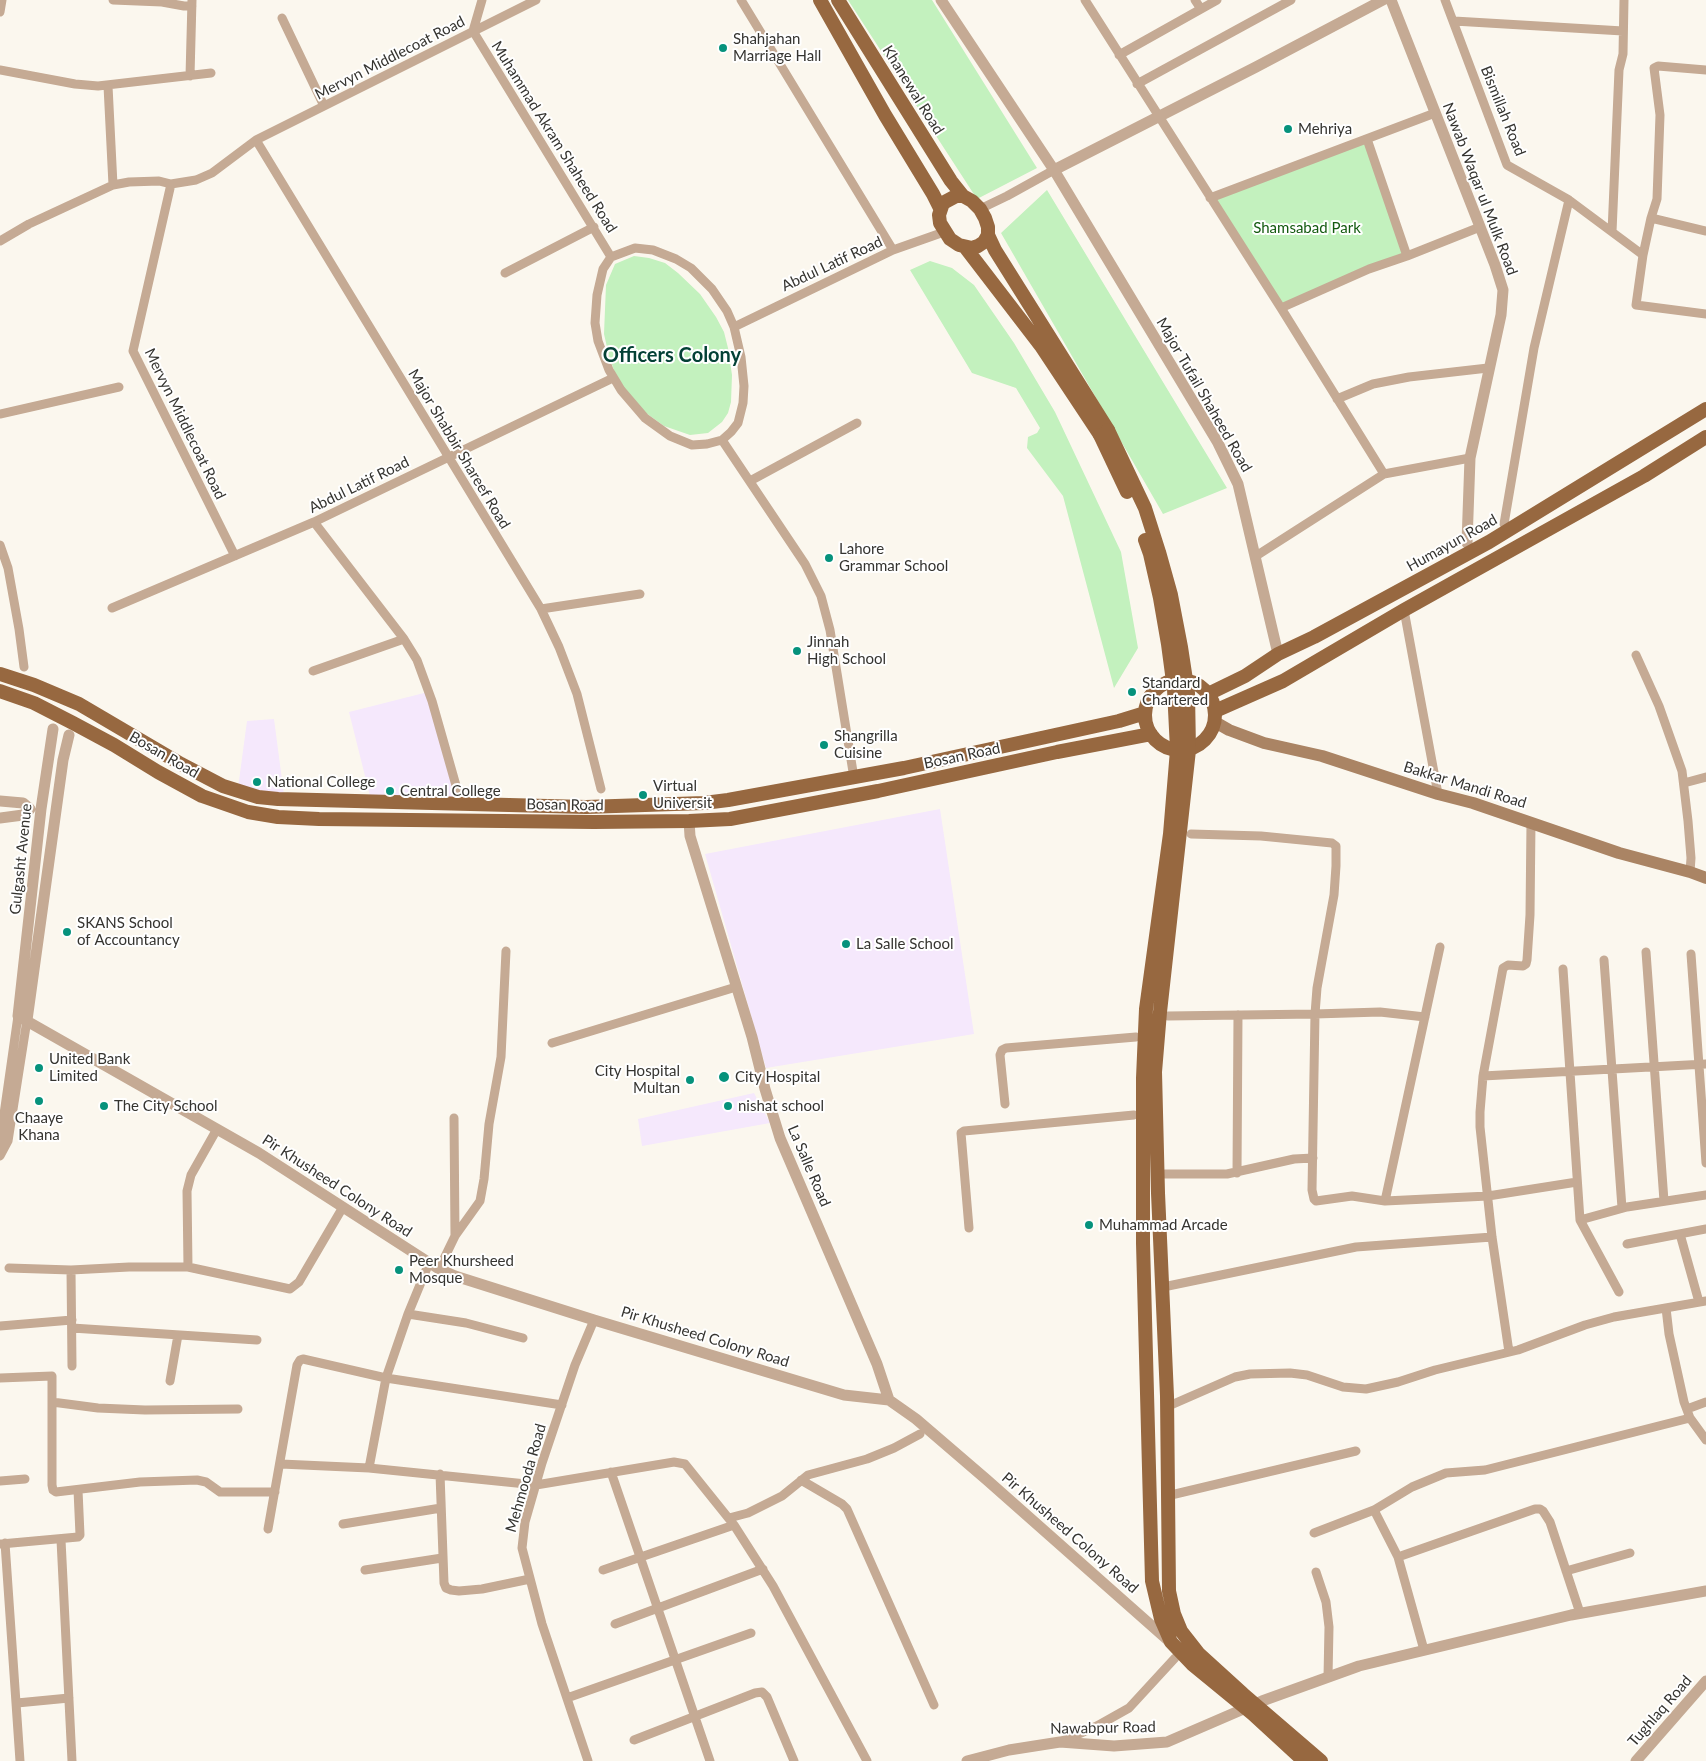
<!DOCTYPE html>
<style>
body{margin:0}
canvas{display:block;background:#fbf7ee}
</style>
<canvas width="1706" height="1761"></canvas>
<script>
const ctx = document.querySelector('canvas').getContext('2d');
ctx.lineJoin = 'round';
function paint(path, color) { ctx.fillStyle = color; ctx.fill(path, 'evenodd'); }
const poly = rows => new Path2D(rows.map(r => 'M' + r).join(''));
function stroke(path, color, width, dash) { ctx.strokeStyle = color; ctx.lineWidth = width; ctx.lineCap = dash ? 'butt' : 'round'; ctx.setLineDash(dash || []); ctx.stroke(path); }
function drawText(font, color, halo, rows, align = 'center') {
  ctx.font = font + ' Lato,sans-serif'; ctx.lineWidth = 4; ctx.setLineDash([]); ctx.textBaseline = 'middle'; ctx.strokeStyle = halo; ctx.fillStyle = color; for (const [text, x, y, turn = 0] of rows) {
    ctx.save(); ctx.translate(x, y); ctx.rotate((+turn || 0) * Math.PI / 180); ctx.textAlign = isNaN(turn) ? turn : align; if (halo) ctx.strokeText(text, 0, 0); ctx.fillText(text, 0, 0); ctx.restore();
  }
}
paint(poly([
 [428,692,457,801,372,804,349,712],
 [274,719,284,795,238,788,247,721],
 [940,809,974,1034,766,1068,705,854],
 [754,1093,770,1123,642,1146,638,1119]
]), '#f5e8fc');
paint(poly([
 [848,0,932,0,1037,168,977,199],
 [1366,142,1403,254,1282,306,1213,199],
 [1047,190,1227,488,1163,514,1001,233],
 [634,256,649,258,665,263,678,273,700,294,716,317,724,332,728,348,732,375,731,402,728,413,722,422,708,433,690,435,664,426,646,413,626,391,615,373,609,356,604,334,606,285,615,264],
 [930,261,952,268,974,285,1014,343,1055,412,1121,552,1138,648,1114,688,1063,496,1027,448,1028,437,1037,433,1040,428,1016,388,972,373,910,270]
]), '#c3f1be');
stroke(poly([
 [113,0,162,2,184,6,192,6],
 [482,0,473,31,611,257],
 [741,0,893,250],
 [1085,0,1281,308,1384,474],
 [1195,0,1201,9],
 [1445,0,1507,165,1569,200,1643,255],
 [0,12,2,0],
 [282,18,324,106],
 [1454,21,1623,31],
 [1119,55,1217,0],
 [0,70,75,84,98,86,211,73],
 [190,76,192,0],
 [1137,84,1291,0],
 [108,86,113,185],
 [1367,139,1407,256],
 [256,140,541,609,559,647,577,694,601,789],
 [171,184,133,351,235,556],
 [1210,198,1435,113],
 [980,209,1007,196,1054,170],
 [1651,218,1657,199,1660,115,1654,68,1658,66,1706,70],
 [1706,231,1651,218,1643,255,1636,305,1706,314],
 [1612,232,1619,70,1623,54,1624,0],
 [0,241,29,224,113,185,129,182,159,181,171,184,196,180,212,173,256,140,536,0],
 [635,248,653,250,676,259,691,268,712,289,727,311,734,327,741,357,744,386,743,403,738,423,731,432,722,440,707,444,692,445,670,436,645,418,621,390,609,370,598,341,595,323,597,295,603,269,611,257,635,248],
 [505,273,594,227],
 [1281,308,1369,269,1407,256,1480,227],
 [734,327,893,250,944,232],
 [1337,399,1373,384,1409,377,1488,368],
 [0,414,119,387],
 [722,440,805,564,821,596,830,630,854,778],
 [750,481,857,423],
 [314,522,404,639,417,660,432,701,457,789],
 [1504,524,1534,348,1569,200],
 [0,545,8,568,19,629,24,667],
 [1256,556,1384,474,1470,458],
 [112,608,314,522,613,378],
 [541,609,640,594],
 [1404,610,1438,794],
 [1636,655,1659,706,1682,771,1688,821,1691,858,1690,872],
 [313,671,404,639],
 [1684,783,1706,777],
 [1191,834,1261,836,1332,843,1336,846,1336,866,1334,895,1317,988,1315,1014,1312,1190,1314,1199,1316,1201,1352,1196,1385,1201,1488,1196,1577,1182],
 [1646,952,1664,1201],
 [1691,954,1706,1163],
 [1604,960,1622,1208],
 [1563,969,1580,1220,1619,1292],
 [1168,1016,1315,1014,1380,1012,1425,1017],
 [552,1043,736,987],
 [1483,1076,1706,1064],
 [1005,1104,1000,1055,1002,1050,1006,1048,1136,1037],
 [0,1142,18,1016],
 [0,1156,8,1141,27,1020],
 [1237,1173,1238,1015],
 [1165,1174,1227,1174,1294,1159,1313,1158],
 [1385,1201,1440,947],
 [1580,1220,1627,1207,1706,1195],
 [969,1228,961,1133,964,1131,1134,1115],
 [1680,1234,1699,1302],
 [455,1236,480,1201,484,1179,489,1124,501,1057,506,951],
 [1627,1244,1706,1229],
 [188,1267,187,1191,191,1175,217,1129],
 [9,1268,71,1270,129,1267,188,1267,290,1289,299,1282,343,1207],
 [439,1269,455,1236,454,1118],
 [71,1270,72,1366],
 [1168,1286,1356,1247,1492,1237],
 [1666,1308,1669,1334,1684,1402,1690,1418,1706,1440],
 [408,1314,466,1323,523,1338],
 [0,1326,72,1320],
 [72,1328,257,1340],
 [1509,1352,1492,1237,1480,1127,1480,1112,1483,1076,1503,968,1508,965,1523,966,1526,964,1527,960,1530,915,1531,823],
 [0,1378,52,1376,52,1485,53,1490,56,1492,140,1482,197,1480,206,1482,220,1492,275,1492],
 [170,1381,178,1335],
 [52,1402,98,1408,145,1410,238,1409],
 [1171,1405,1235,1377,1250,1374,1290,1373,1307,1375,1343,1387,1366,1389,1398,1382,1435,1370,1518,1350,1585,1325,1614,1317,1706,1301],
 [1687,1409,1706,1402],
 [281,1464,369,1468,536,1485,674,1462,685,1464,734,1525,773,1586,867,1761],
 [369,1468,386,1378,408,1314,429,1263],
 [611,1472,710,1761],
 [440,1474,444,1583,446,1588,451,1590,459,1591,482,1589,530,1579],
 [801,1480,842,1504,847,1509,934,1705],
 [0,1481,25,1479],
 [1171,1495,1356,1451],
 [1374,1510,1398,1557,1424,1650],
 [729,1518,748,1513,782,1496,808,1475,867,1459,894,1448,920,1434],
 [343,1524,441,1508],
 [268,1529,297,1365,300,1360,303,1359,386,1378,562,1405],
 [1314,1533,1374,1510,1412,1487,1446,1473,1485,1470,1690,1418],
 [61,1540,72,1761],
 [5,1543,20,1761],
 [1,1544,78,1537,80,1535,78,1490],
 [1398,1557,1535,1509,1540,1509,1543,1511,1550,1522,1580,1613],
 [365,1570,442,1558],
 [603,1570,734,1525],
 [1566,1571,1630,1553],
 [1316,1572,1326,1602,1329,1627,1328,1677],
 [615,1624,763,1569],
 [567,1698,751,1633],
 [17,1703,69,1698],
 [634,1740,755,1693,762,1692,767,1697,794,1761],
 [1060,1742,1097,1726,1129,1708,1175,1658],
 [588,1761,542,1624,522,1548,525,1522,542,1463,575,1365,594,1320]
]), '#c5aa94', 9);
stroke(poly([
 [941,0,1054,170,1256,67,1383,0],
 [1391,0,1495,265,1503,290,1501,315,1470,458,1467,543],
 [1054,170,1218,443,1238,484,1278,654],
 [53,729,41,809,18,1016,259,1153,439,1269,455,1276,594,1320,844,1395,889,1400,916,1419,987,1480,1170,1642],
 [0,801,23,803,30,809,23,815,0,818],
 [689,821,690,836,752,1037,765,1089,780,1138,877,1364,889,1400],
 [27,1020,63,760,69,735],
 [967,1761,1009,1750,1060,1742,1114,1746,1167,1742,1262,1701,1359,1666,1571,1615,1706,1591],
 [1636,1761,1706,1681]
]), '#c5aa94', 11);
stroke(poly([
 [1215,722,1229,730,1264,743,1322,756,1438,794,1473,803,1619,853,1690,872,1706,878]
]), '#aa8464', 12);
stroke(poly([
 [820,0,885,115,933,194,940,208],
 [838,0,951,181,963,196],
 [956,196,963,196,972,201,980,209,985,218,988,227,988,235,984,242,978,246,972,248,959,245,950,239,940,223,939,215,943,203,956,196],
 [988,235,995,250,1108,430],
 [965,247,1041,346,1100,435],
 [0,674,34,685,79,704,181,764,223,786,258,797,278,799,586,807,704,803,728,800,904,768,1119,721,1145,713],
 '1145 715a35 35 0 1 1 70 0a35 35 0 1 1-70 0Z',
 [0,691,34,703,73,723,114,745,158,772,202,796,248,812,278,817,319,819,594,822,689,821,730,819,878,791,1057,752,1151,734],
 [1208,694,1245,676,1278,654,1314,637,1489,542,1706,409],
 [1215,711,1283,681,1404,610,1644,476,1706,437]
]), '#976840', 14);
stroke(poly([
 [1108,430,1145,508,1159,552,1171,595,1181,647,1188,693,1189,750,1160,1012,1155,1072,1158,1193,1167,1396,1169,1591,1174,1614,1181,1631,1199,1654,1243,1694,1321,1761],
 [1100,435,1127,492],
 [1145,540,1150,554,1160,598,1168,644,1174,689,1177,750,1170,834,1146,1009,1143,1078,1143,1243,1152,1581,1161,1619,1171,1642,1192,1664,1253,1714,1304,1761]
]), '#976840', 14);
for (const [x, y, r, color] of [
 [723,48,5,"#06927c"],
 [1288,129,5,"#06927c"],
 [829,558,5,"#06927c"],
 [797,651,5,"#06927c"],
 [1132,692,5,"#06927c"],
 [824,745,5,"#06927c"],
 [257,782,5,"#06927c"],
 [390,791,5,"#06927c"],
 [643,795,5,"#06927c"],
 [67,932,5,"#06927c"],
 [846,944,5,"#06927c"],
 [39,1068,5,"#06927c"],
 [724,1077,6,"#06927c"],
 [690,1080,5,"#06927c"],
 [39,1101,5,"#06927c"],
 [104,1106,5,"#06927c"],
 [728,1106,5,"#06927c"],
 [1089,1225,5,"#06927c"],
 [399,1270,5,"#06927c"]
]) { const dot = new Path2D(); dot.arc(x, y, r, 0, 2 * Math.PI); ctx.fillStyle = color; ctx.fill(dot); stroke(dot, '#fff', 2); }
drawText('15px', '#353430', '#fff', [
 ["Shahjahan",733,39],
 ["Marriage Hall",733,56],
 ["Mehriya",1298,129],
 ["Lahore",839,549],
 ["Grammar School",839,566],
 ["Jinnah",807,642],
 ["High School",807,659],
 ["Standard",1142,683],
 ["Chartered",1142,700],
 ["Shangrilla",834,736],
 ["Cuisine",834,753],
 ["National College",267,782],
 ["Virtual",653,786],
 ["Universit",653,803],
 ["Central College",400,791],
 ["SKANS School",77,923],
 ["of Accountancy",77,940],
 ["La Salle School",856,944],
 ["United Bank",49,1059],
 ["Limited",49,1076],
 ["City Hospital",680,1071,"right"],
 ["Multan",680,1088,"right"],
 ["City Hospital",735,1077],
 ["The City School",114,1106],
 ["nishat school",738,1106],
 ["Chaaye",39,1118,"center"],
 ["Khana",39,1135,"center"],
 ["Muhammad Arcade",1099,1225],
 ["Peer Khursheed",409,1261],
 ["Mosque",409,1278]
], 'left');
drawText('15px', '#353430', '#fff', [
 ["Mervyn Middlecoat Road",390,58,-27],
 ["Khanewal Road",913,90,58],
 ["Bismillah Road",1503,111,68],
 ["Muhammad Akram Shaheed Road",554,137,58],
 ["Nawab Waqar ul Mulk Road",1480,189,69],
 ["Abdul Latif Road",832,264,-25],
 ["Major Tufail Shaheed Road",1204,395,60],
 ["Mervyn Middlecoat Road",185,424,64],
 ["Major Shabbir Shareef Road",459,449,59],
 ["Abdul Latif Road",359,485,-26],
 ["Humayun Road",1452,543,-29],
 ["Bosan Road",164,755,30],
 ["Bosan Road",962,756,-12],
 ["Bakkar Mandi Road",1465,785,17],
 ["Bosan Road",565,805,1],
 ["Gulgasht Avenue",21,859,-84],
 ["La Salle Road",809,1166,67],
 ["Pir Khusheed Colony Road",337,1186,33],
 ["Pir Khusheed Colony Road",705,1337,17],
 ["Mehmooda Road",526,1478,-74],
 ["Pir Khusheed Colony Road",1070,1533,41],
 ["Tughlaq Road",1660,1711,-49],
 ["Nawabpur Road",1103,1728,-1]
]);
drawText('15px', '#135a0f', '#fff', [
 ["Shamsabad Park",1307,228]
]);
drawText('bold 20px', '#044136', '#fff', [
 ["Officers Colony",672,356]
]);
</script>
